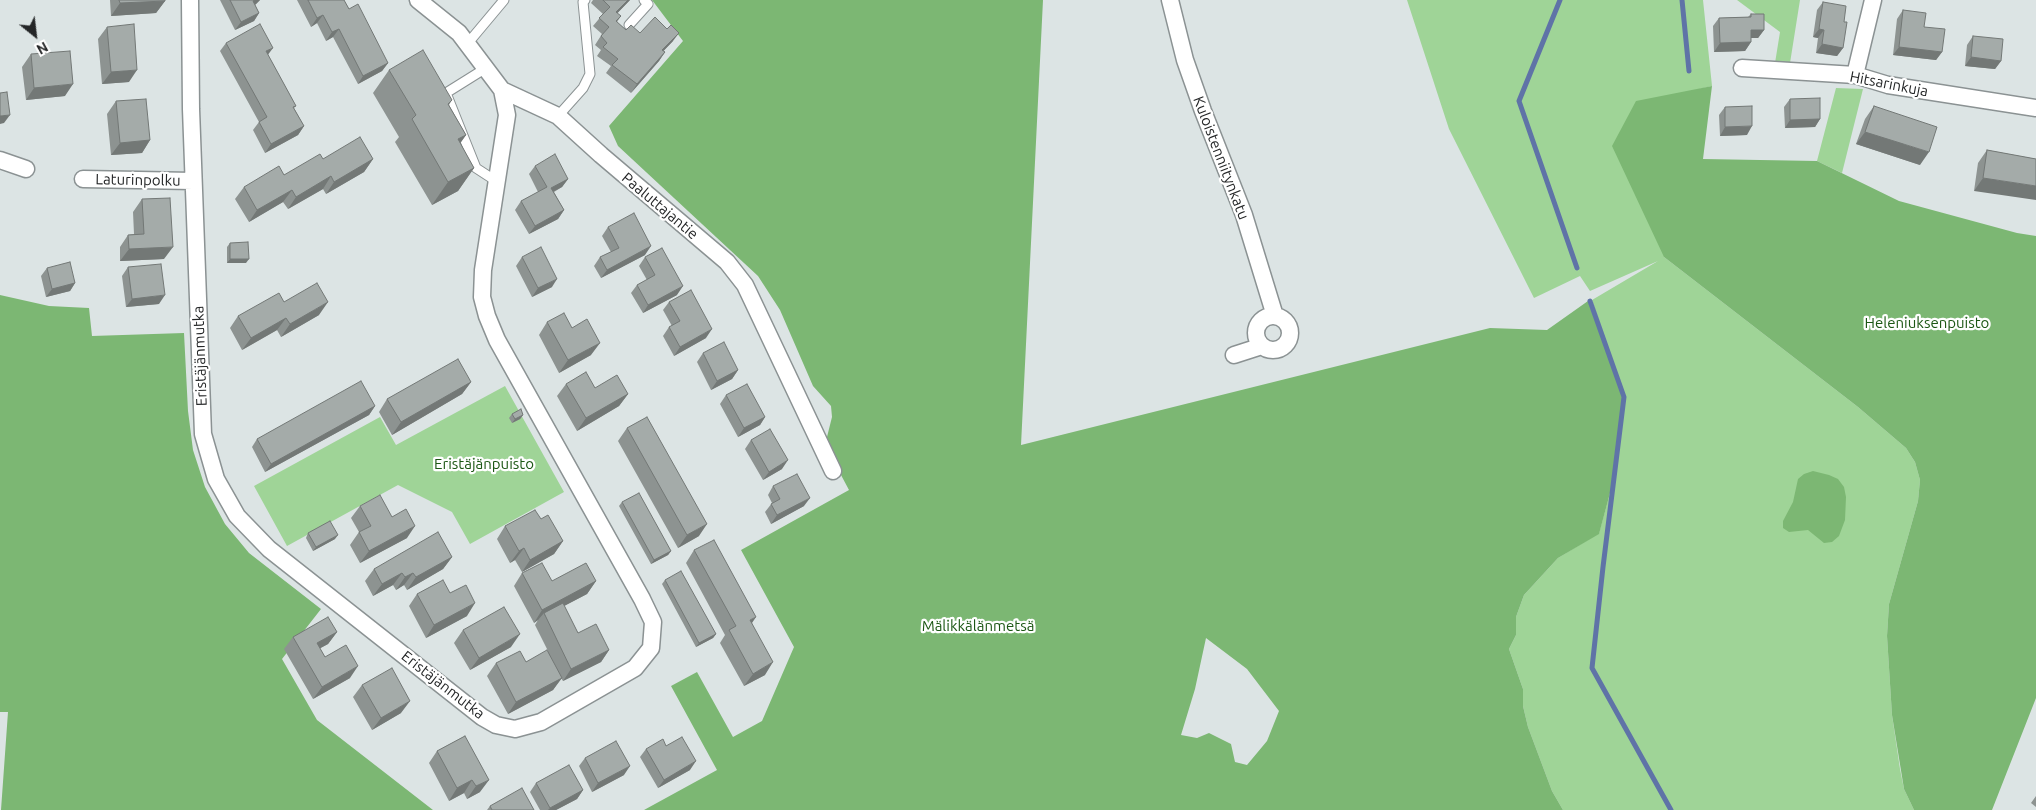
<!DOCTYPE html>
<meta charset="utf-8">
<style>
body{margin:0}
#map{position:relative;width:2036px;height:810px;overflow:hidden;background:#dce4e4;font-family:Ubuntu,sans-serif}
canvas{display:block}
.north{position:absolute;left:10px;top:10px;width:50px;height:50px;-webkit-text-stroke:4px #fff;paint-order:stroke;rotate:151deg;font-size:14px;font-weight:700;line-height:20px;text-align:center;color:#242627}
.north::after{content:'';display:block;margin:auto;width:18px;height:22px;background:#242627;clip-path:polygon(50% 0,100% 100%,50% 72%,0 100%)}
</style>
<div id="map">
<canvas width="2036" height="810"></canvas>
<div class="north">N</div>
</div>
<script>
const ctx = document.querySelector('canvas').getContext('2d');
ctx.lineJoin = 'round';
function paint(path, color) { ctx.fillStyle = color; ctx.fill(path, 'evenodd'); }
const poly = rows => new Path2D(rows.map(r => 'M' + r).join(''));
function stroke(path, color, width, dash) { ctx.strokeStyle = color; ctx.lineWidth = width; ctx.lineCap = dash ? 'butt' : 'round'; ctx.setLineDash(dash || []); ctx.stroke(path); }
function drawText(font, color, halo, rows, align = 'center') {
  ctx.font = font + ' Ubuntu,sans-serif'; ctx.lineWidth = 4.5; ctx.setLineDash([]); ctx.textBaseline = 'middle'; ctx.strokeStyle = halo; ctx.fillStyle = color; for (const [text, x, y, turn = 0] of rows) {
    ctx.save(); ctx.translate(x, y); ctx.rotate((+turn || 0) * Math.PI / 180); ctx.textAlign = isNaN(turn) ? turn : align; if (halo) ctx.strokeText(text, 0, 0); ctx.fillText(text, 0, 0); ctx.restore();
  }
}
paint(poly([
 [1407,0,1703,0,1712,86,1679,94,1664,257,1858,407,1906,448,1915,462,1920,480,1918,501,1889,604,1887,636,1892,715,1900,769,1904,789,1914,810,1563,810,1552,791,1528,727,1523,706,1523,689,1509,649,1516,635,1516,617,1524,595,1558,558,1599,533,1613,482,1624,397,1592,300,1658,261,1590,291,1580,276,1534,298,1449,129],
 [1800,0,1790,63,1775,63,1780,32,1737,0],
 [1836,88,1863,89,1842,173,1817,161],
 [505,386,564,492,470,544,452,512,398,485,287,546,254,486,380,417,396,445]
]), '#9fd497');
paint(poly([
 [652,0,1043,0,1021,445,1490,328,1547,330,1588,301,1624,397,1613,482,1599,534,1558,558,1524,595,1516,617,1516,635,1509,649,1523,689,1523,706,1528,727,1552,791,1563,810,644,810,717,770,671,686,697,672,733,737,762,721,794,647,741,550,849,490,825,445,832,417,831,406,813,386,780,310,758,276,618,146,609,126,683,41],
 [1206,638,1247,669,1279,711,1267,741,1247,765,1235,762,1231,744,1209,733,1197,738,1181,735,1195,689],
 [1712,86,1703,159,1817,161,1899,201,2017,233,2036,236,2036,698,1992,810,1914,810,1904,789,1892,715,1887,636,1889,604,1918,501,1920,480,1915,462,1906,448,1858,407,1664,257,1612,146,1636,101],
 [0,295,49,306,89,308,92,336,184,333,188,411,193,450,205,487,225,524,249,553,321,609,282,659,317,720,433,810,1,810,8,712,0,712],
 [1813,471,1829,475,1838,479,1844,487,1846,497,1845,520,1839,536,1832,542,1824,543,1808,530,1789,532,1783,528,1783,521,1793,502,1798,479,1804,474]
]), '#7cb773');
stroke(poly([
 [1560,0,1519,101,1577,268],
 [1682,0,1689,71],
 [1590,301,1624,397,1603,567,1592,668,1671,810]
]), '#5f73a7', 5);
const lane = poly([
 [629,25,648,4,644,0],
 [468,43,504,0],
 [486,68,446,93,476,168,496,181],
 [558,116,583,88,590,74,583,2,585,0]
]);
const street = poly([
 [190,0,191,109,203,434,216,479,237,516,269,549,482,717,496,725,515,729,541,722,635,668,651,648,653,622,642,599,497,340,487,316,482,297,483,270,507,115,502,90],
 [418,0,459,33,502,90,558,116,601,155,727,262,745,285,833,471],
 [1170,0,1185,60,1203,111,1244,215,1275,316],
 [1742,68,1855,75,1888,85,2036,108],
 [1855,75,1873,0],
 [0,160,26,169],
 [83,179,193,181],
 '1256 333a17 17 0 1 1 34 0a17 17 0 1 1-34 0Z',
 [1234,355,1262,346]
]);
stroke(lane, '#8b9293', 11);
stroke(street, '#8b9293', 19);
stroke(lane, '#fff', 9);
stroke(street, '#fff', 16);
paint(poly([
 [110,0,165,0,165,1,156,13,111,16],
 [220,0,260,0,255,5,259,13,254,21,235,30],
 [297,0,344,0,349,9,388,63,382,71,358,84,333,37,326,41,317,23,311,27],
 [593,0,630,0,617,13,621,16,617,22,626,30,673,41,663,51,665,52,659,61,631,93,606,73,611,66,597,56,601,50,595,45,602,34,593,26,603,14,591,3],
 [1823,2,1844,22,1843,48,1837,56,1816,53,1818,38,1813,37,1817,10],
 [1903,10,1924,27,1942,52,1936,60,1893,55,1897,19],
 [1751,14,1764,30,1758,38,1751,38,1751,42,1745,51,1714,52,1713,26,1719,18,1748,17],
 [107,27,129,82,102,84,98,39],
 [1973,36,2001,61,1995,69,1965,66,1967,45],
 [226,43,268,55,296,106,294,108,304,126,298,135,265,153,253,130,259,122,220,51],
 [31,54,65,96,26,100,22,67],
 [389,70,452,100,449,105,466,135,460,143,474,168,458,191,432,205,395,142,399,137,373,93],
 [1790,99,1820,119,1815,127,1785,128,1784,107],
 [116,101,150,140,142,153,111,155,107,114],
 [1874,106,1920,165,1856,144,1865,119],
 [1725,107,1747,135,1720,136,1719,115],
 [1987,150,2036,159,1974,191,1978,163],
 [323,159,373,159,364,172,326,194,323,189,288,209,283,202,249,222,235,199,244,187,284,175],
 [535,166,568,179,562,187,554,192,564,210,558,219,529,234,515,210,521,201,538,192,529,174],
 [142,199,164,259,120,261,120,247,128,235,134,234,133,212],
 [608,227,645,255,601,278,594,266,600,257,611,252,602,236],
 [230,243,246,263,227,263,227,247],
 [522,257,552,287,532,297,516,266],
 [645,257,677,295,643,313,631,293,637,285,647,280,639,266],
 [128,267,159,304,126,307,122,276],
 [47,268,75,283,70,291,46,297,41,276],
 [284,302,319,315,281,337,277,330,242,350,230,328,238,316],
 [669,302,706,338,674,356,663,336,669,327,672,326,663,310],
 [547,322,572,328,591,355,559,373,539,335],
 [703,353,738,370,732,379,711,390,697,362],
 [471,382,462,394,392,435,379,412,387,399],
 [566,384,595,388,628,394,619,406,577,431,557,396],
 [726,395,765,417,760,425,738,437,720,404],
 [375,406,369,415,265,472,252,447,257,439],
 [512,414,523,415,520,419,512,423,509,418],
 [627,428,699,536,678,548,618,441],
 [751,440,782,469,763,480,745,449],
 [773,486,804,506,771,524,765,512,772,503,768,495],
 [622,502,671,551,668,555,651,564,619,506],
 [360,506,392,517,407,538,360,563,350,545,359,532,351,518],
 [541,519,563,541,554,554,522,572,515,560,510,563,497,539,505,526],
 [308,533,335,539,313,551,306,538],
 [694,550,752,623,765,675,744,686,720,643,725,635,686,563],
 [452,557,443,569,407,590,404,585,396,590,393,585,373,596,365,581,374,569],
 [522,573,552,581,596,581,587,594,564,606,578,633,609,650,601,662,563,681,561,678,553,690,508,714,487,676,496,663,526,662,548,651,535,625,538,620,534,623,514,586],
 [665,580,716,634,713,638,696,647,662,584],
 [450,593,467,616,426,638,409,606,417,594],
 [463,630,511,647,470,670,454,643],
 [337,632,328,644,320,648,325,657,350,678,313,699,284,649,293,637],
 [362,685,401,713,372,730,353,697],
 [465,736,480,792,467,799,464,793,449,801,429,763,437,751],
 [666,746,690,770,658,788,640,757,646,749],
 [585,758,624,775,592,792,579,766],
 [536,783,583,790,577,799,556,810,540,810,530,792],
 [2036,796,2036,807,2031,803],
 [490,806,534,810,487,810]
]), '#8d9391');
paint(poly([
 [255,0,260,0,256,4,247,9,253,1],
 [628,0,630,0,610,21,616,12],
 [165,1,156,13,111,16,120,3],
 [259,13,254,21,235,30,241,22],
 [323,15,317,23,311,27,317,18],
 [339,29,333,37,326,41,332,32],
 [1819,29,1824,30,1818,38,1813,37],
 [1751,30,1764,30,1758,38,1745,38],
 [679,33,673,41,656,59,662,50],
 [1751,42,1745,51,1714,52,1720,43],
 [1822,44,1843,48,1837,56,1816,53],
 [1899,47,1942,52,1936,60,1893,55],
 [273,48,267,56,266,51],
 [665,52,659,61,631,93,637,84],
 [1971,57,2001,61,1995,69,1965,66],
 [388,63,382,71,358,84,363,76],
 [137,70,129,82,102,84,111,72],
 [73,84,65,96,26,100,34,88],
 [10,115,4,123,0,124,0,116],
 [1820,119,1815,127,1785,128,1790,120],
 [304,126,298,135,265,153,271,144],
 [1752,126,1747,135,1720,136,1725,127],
 [1865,132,1929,152,1920,165,1856,144],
 [466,135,450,158,458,139],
 [150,140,142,153,111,155,120,143],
 [373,159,364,172,326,194,334,182],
 [474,168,458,191,432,205,448,182],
 [331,176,323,189,288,209,296,197],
 [1983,178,2036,186,2036,200,1974,191],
 [568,179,562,187,545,196,551,188],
 [292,190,283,202,249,222,257,210],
 [564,210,558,219,529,234,535,226],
 [651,246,645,255,601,278,607,270],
 [173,247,164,259,120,261,129,249],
 [230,259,249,259,246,263,227,263],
 [557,279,552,287,532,297,538,288],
 [75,283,70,291,46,297,52,289],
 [683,286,677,295,643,313,648,305],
 [165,295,159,304,126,307,132,299],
 [328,302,319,315,281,337,290,324],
 [286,318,277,330,242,350,251,338],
 [712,329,706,338,674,356,680,347],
 [600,343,591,355,559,373,568,360],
 [738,370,732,379,711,390,717,381],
 [471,382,462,394,392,435,401,422],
 [628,394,619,406,577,431,586,418],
 [375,406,369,415,265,472,271,464],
 [523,415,520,419,512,423,515,419],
 [765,417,760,425,738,437,744,428],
 [788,460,782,469,763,480,769,472],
 [810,498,804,506,771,524,777,515],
 [707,524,699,536,678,548,687,535],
 [415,526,407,538,360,563,369,551],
 [338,535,335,539,313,551,316,547],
 [563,541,554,554,522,572,530,560],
 [524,548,515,560,510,563,519,551],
 [671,551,668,555,651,564,654,560],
 [452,557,443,569,407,590,416,577],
 [402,573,393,585,373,596,382,584],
 [413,573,404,585,396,590,405,577],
 [596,581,587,594,545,616,544,613,538,620,534,623,542,610],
 [475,603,467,616,426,638,434,625],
 [756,617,748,629,750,620],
 [337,632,328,644,308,655,317,643],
 [520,634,511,647,470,670,479,658],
 [716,634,713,638,696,647,699,643],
 [609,650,601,662,563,681,571,669],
 [773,662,765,675,744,686,753,674],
 [358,666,350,678,313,699,322,687],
 [562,678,553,690,508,714,516,702],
 [410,701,401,713,372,730,381,718],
 [696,761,690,770,658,788,664,780],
 [630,766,624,775,592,792,598,783],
 [472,780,464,793,449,801,457,788],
 [489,780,480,792,467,799,476,786],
 [583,790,577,799,556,810,548,810,550,808]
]), '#737876');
const building = poly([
 [119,0,165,0,165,1,120,3,119,0],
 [230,0,255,0,253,1,259,13,241,22,230,0],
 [308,0,344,0,349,9,358,4,388,63,363,76,339,29,332,32,323,15,317,18,308,0],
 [603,0,628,0,616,12,621,16,616,21,626,30,631,25,640,33,655,17,667,29,671,25,679,33,662,50,665,52,637,84,612,65,618,59,603,47,607,43,601,36,609,27,599,18,610,7,603,0],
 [1823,2,1846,6,1844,22,1847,22,1843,48,1822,44,1824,30,1819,29,1823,2],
 [1903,10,1926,13,1924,27,1945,29,1942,52,1899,47,1903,10],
 [1751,14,1764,14,1764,30,1751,30,1751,42,1720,43,1719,18,1751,17,1751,14],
 [134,24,137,70,111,72,107,27,134,24],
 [260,24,273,48,266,51,296,106,293,107,304,126,271,144,259,122,267,117,226,43,260,24],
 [1973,36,2003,39,2001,61,1971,57,1973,36],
 [423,50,452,100,448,104,466,135,458,139,474,168,448,182,412,119,416,115,389,70,423,50],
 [70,51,73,84,34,88,31,54,70,51],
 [7,92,10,115,0,116,0,93,7,92],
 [1820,98,1820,119,1790,120,1790,99,1820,98],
 [146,99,150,140,120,143,116,101,146,99],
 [1752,106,1752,126,1725,127,1725,107,1752,106],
 [1874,106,1937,127,1929,152,1865,132,1874,106],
 [360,137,373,159,334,182,331,176,296,197,292,190,257,210,244,187,279,166,284,175,320,154,323,159,360,137],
 [1987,150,2036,159,2036,186,1983,178,1987,150],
 [555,154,568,179,551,188,564,210,535,226,521,201,547,187,535,166,555,154],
 [170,198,173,247,129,249,128,235,144,234,142,199,170,198],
 [634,213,651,246,607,270,600,257,619,248,608,227,634,213],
 [248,242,249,259,230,259,230,243,248,242],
 [541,247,557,279,538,288,522,257,541,247],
 [662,248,683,286,648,305,637,285,655,275,645,257,662,248],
 [70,262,75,283,52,289,47,268,70,262],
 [161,264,165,295,132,299,128,267,161,264],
 [317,283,328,302,290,324,286,318,251,338,238,316,279,293,284,302,317,283],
 [691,290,712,329,680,347,669,327,680,321,669,302,691,290],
 [564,313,572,328,587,319,600,343,568,360,547,322,564,313],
 [724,342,738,370,717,381,703,353,724,342],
 [458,359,471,382,401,422,387,399,458,359],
 [586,372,595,388,617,375,628,394,586,418,566,384,586,372],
 [361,381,375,406,271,464,257,439,361,381],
 [747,384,765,417,744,428,726,395,747,384],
 [521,409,523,415,515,419,512,414,521,409],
 [647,417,707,524,687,535,627,428,647,417],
 [770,429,788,460,769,472,751,440,770,429],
 [797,474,810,498,777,515,771,504,780,499,773,486,797,474],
 [639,493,671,551,654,560,622,502,639,493],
 [380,495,392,517,406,509,415,526,369,551,359,532,371,526,360,506,380,495],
 [535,510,541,519,548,515,563,541,530,560,524,548,519,551,505,526,535,510],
 [330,521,338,535,316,547,308,533,330,521],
 [438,532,452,557,416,577,413,573,405,577,402,573,382,584,374,569,438,532],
 [714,540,756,617,750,620,773,662,753,674,729,630,736,626,694,550,714,540],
 [542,563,552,581,586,563,596,581,542,610,522,573,542,563],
 [681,571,716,634,699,643,665,580,681,571],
 [443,580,450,593,466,585,475,603,434,625,417,594,443,580],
 [563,603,578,633,596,624,609,650,571,669,544,613,563,603],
 [504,607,520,634,479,658,463,630,504,607],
 [328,617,337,632,317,643,325,657,346,645,358,666,322,687,293,637,328,617],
 [547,650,562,678,516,702,496,663,520,651,526,662,547,650],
 [392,668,410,701,381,718,362,685,392,668],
 [465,736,489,780,476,786,472,780,457,788,437,751,465,736],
 [682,737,696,761,664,780,646,749,663,739,666,746,682,737],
 [616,741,630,766,598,783,585,758,616,741],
 [569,765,583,790,550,808,536,783,569,765],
 [522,788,534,810,492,810,490,806,522,788]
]);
paint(building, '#a4aba9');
stroke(building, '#737876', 1);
drawText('15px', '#242627', '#fff', [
 ["Hitsarinkuja",1889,84,11],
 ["Kuloistenniitynkatu",1221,158,69],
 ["Laturinpolku",138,180,1],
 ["Paaluttajantie",660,206,40],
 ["Eristäjänmutka",200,356,-92],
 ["Eristäjänmutka",443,685,38]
]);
drawText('15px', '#1c5714', '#fff', [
 ["Heleniuksenpuisto",1927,323],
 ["Eristäjänpuisto",484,464],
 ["Mälikkälänmetsä",978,626]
]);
</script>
